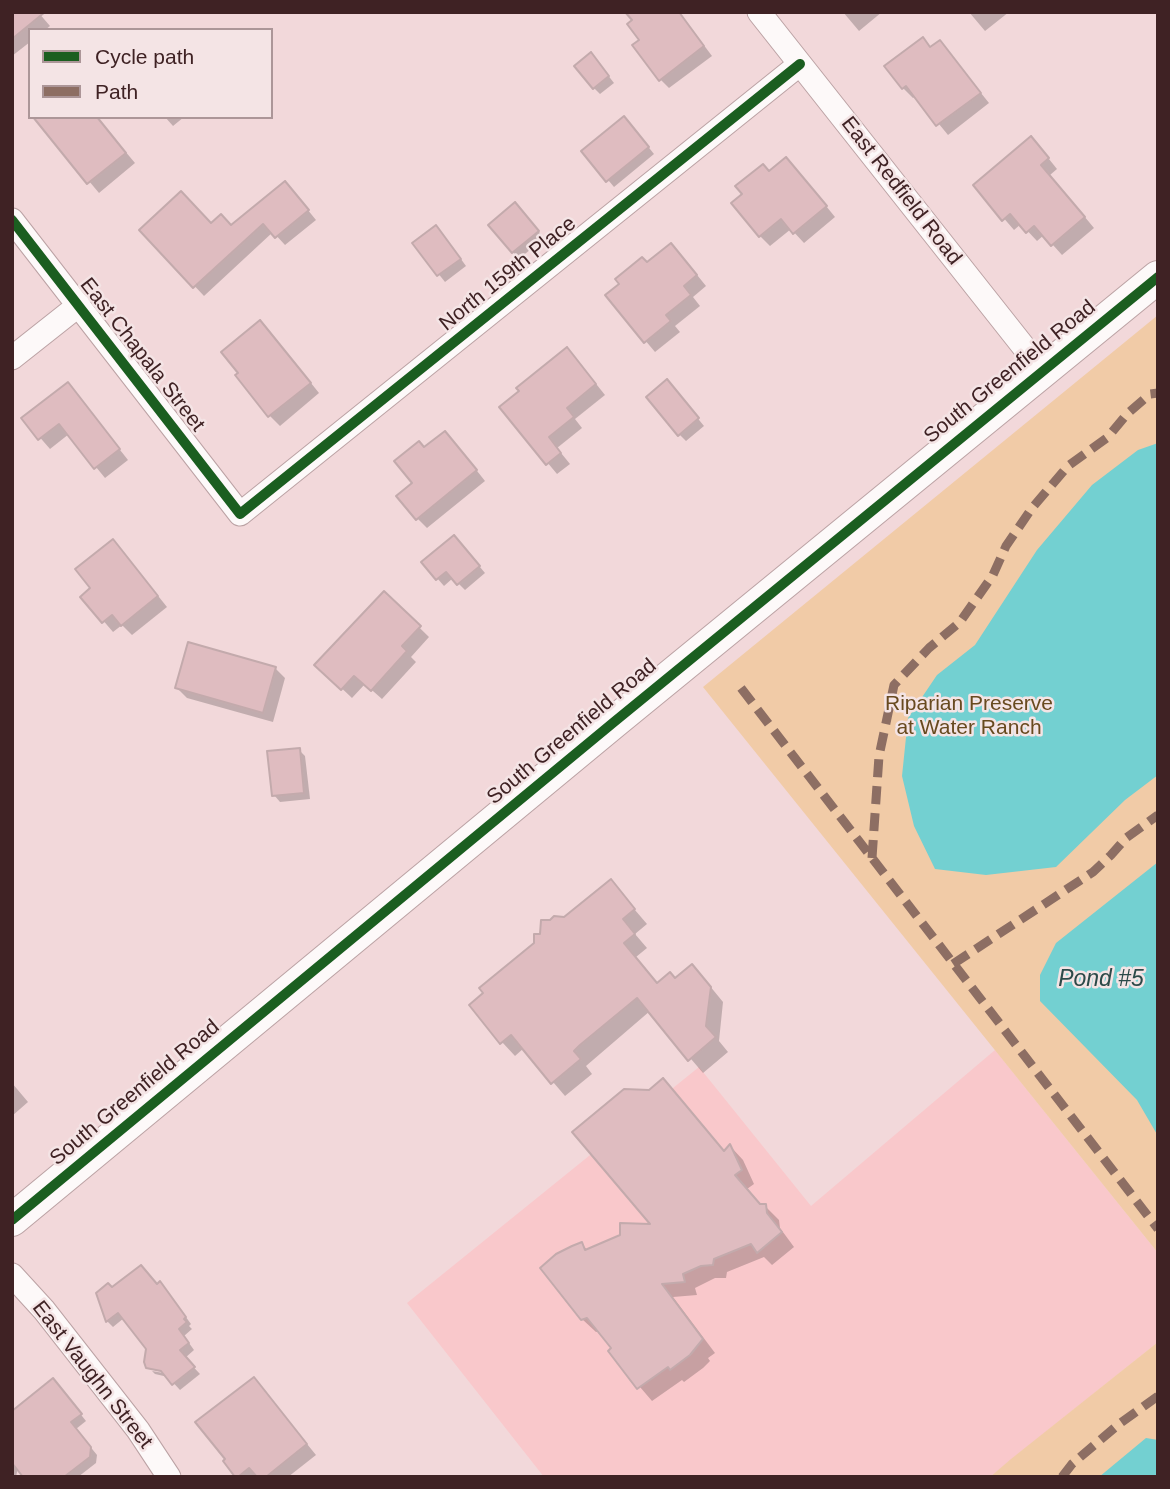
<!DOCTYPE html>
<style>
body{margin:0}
#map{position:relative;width:1170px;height:1489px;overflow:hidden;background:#f2d8da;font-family:Arial,sans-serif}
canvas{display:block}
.frame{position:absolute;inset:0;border:14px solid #3f2224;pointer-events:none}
.legend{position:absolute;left:28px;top:28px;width:245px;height:91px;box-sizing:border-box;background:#f4e4e5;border:2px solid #ac9698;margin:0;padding:9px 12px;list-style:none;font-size:21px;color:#3f2224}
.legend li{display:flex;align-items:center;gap:14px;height:35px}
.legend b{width:35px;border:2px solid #ac9698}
</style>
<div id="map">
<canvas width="1170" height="1489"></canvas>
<div class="frame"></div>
<ul class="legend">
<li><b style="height:9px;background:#1b5e20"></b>Cycle path</li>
<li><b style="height:9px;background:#8d6e63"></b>Path</li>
</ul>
</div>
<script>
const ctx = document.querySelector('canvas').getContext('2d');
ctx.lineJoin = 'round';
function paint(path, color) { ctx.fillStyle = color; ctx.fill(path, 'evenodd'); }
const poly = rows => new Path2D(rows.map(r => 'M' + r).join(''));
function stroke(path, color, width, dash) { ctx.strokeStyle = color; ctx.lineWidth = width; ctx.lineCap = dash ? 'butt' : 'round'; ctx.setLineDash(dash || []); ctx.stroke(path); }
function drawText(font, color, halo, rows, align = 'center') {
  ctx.font = font + ' Arial,sans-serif'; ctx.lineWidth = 5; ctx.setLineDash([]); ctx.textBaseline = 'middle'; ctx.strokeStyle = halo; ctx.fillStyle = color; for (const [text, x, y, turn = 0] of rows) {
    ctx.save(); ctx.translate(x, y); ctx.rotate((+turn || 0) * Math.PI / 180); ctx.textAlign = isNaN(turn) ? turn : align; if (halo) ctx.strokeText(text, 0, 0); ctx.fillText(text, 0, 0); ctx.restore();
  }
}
paint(poly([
 [995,1050,1158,1253,1158,1342,990,1477,544,1477,407,1303,699,1067,811,1206]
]), '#f9c8cb');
paint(poly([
 [1158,315,1158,1253,703,687],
 [1158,1342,1158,1477,990,1477,1011,1459]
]), '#f1cba7');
paint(poly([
 [1158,443,1158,775,1125,800,1056,867,986,875,935,869,914,826,902,776,908,718,937,675,975,645,1037,550,1092,485,1138,450],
 [1158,862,1158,1136,1137,1100,1040,1001,1040,975,1056,943],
 [1146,1438,1158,1440,1158,1477,1099,1477]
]), '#73d0d1');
paint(poly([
 [12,12,38,12,50,26,45,30,30,30,30,42,12,56],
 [679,12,712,56,669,88,660,79,634,21],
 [843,12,882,12,859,31],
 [969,12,1009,12,985,31],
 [922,39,931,48,940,42,989,103,948,135,916,96,913,98,903,88,886,66],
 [597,61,614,83,600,94,594,88],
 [165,117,184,117,173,126],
 [37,119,99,120,135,163,99,193],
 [630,124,654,154,614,187,584,151],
 [1041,149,1057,169,1050,175,1094,228,1062,255,1044,235,1037,241,1021,224,1014,230,975,185],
 [796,169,835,217,804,243,791,229,770,246,760,236,769,173],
 [294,193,316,220,285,245,273,232,204,296,142,230,211,225,232,227],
 [521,210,544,238,519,259,490,225],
 [442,233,466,266,445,282,414,243],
 [681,255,706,286,693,297,700,306,675,326,680,332,655,352,607,295],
 [270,332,319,393,280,426,270,416],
 [577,360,605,395,575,419,582,428,557,448,570,464,557,474,501,407],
 [68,384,128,460,105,478,69,434,50,449,23,418],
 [673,388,704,426,686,441,680,435],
 [455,443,485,481,427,528,417,518,414,483,425,449],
 [460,543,485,573,465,590,453,578,444,586,423,562],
 [123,552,167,607,132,635,122,625,113,632,83,597],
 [384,593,429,637,411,657,416,662,382,699,365,684,352,698,317,665],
 [275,668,285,678,273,722,187,698,177,688],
 [299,750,305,756,310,799,280,802,274,795],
 [611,882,647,924,635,934,647,948,636,957,658,985,705,980,723,1002,719,1041,728,1052,703,1073,650,1011,586,1066,592,1074,565,1096,524,1048,515,1056,502,1042,536,944,542,936],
 [12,1083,28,1102,12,1116],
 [676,1094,725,1152,731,1147,743,1160,754,1184,747,1189,761,1206,765,1206,779,1220,780,1228,794,1247,772,1265,764,1257,727,1272,726,1278,715,1278,695,1288,697,1295,673,1297,715,1353,708,1358,710,1361,703,1368,684,1382,682,1380,652,1401,610,1352,613,1348,600,1331,596,1332,582,1319,582,1244,588,1251,653,1226],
 [158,1286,166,1290,191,1324,189,1326,192,1329,184,1336,194,1350,185,1358,200,1374,180,1390,168,1377,155,1374,152,1371,169,1374,170,1371,148,1367,148,1348,124,1318,113,1327,107,1321,112,1289],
 [254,1379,316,1455,288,1477,237,1477],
 [59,1387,86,1421,76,1429,97,1455,96,1463,78,1477,25,1477,18,1467,16,1477,12,1477,12,1414]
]), '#0003');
const building = poly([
 [12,12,45,12,12,39,12,12],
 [625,12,679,12,704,46,659,81,632,45,639,40,627,24,632,20,625,12],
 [923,37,930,47,940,40,981,93,936,126,906,86,902,89,884,66,923,37],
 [591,52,609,76,593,89,574,66,591,52],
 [624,116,649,147,606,182,581,151,624,116],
 [33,117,97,117,126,153,87,184,33,117],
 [1031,136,1049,158,1041,165,1085,217,1051,246,1034,226,1026,233,1010,214,1002,221,973,185,1031,136],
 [786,157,827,206,793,234,781,219,759,237,731,203,742,194,735,186,763,164,769,171,786,157],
 [285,181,309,210,275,238,263,224,193,288,139,230,181,191,211,223,221,214,231,225,285,181],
 [515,202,539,231,512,253,488,225,515,202],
 [436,225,461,259,437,276,412,243,436,225],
 [671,243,697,275,684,286,691,295,666,315,671,321,644,343,605,295,619,284,615,279,642,257,647,262,671,243],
 [260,320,311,383,268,417,235,375,238,373,221,352,260,320],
 [567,347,596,384,567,408,574,417,549,437,561,453,546,465,499,407,519,391,516,388,567,347],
 [667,379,699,418,678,436,646,397,667,379],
 [68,382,120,449,94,469,59,424,38,440,21,418,68,382],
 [445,431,477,470,416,520,396,496,412,483,394,461,419,441,424,447,445,431],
 [454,535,480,566,457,585,446,572,436,580,421,562,454,535],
 [113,539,158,596,121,626,112,615,102,623,80,597,90,588,75,569,113,539],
 [384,591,421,626,402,646,407,651,371,691,354,676,341,690,314,665,384,591],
 [188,642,276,667,263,713,175,688,188,642],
 [300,748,304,793,272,796,267,751,300,748],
 [611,879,635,909,623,919,635,934,624,943,657,983,670,972,675,978,692,964,711,987,706,1026,716,1037,688,1061,637,998,580,1045,574,1051,581,1059,551,1084,511,1035,500,1044,469,1005,483,993,479,988,534,943,534,934,540,934,541,920,550,920,554,916,564,917,611,879],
 [663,1078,724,1151,730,1144,742,1170,735,1175,760,1204,766,1204,767,1213,782,1232,757,1253,751,1244,714,1259,713,1265,701,1266,683,1274,685,1282,662,1284,703,1339,690,1355,670,1370,668,1367,637,1389,608,1351,611,1348,587,1318,581,1320,540,1268,556,1254,572,1246,582,1242,585,1250,620,1235,620,1223,650,1224,572,1132,624,1089,649,1090,663,1078],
 [141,1265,157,1284,160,1281,186,1317,184,1319,187,1322,179,1329,189,1343,180,1350,195,1367,172,1385,161,1371,146,1368,144,1362,146,1349,118,1313,106,1322,96,1293,108,1283,112,1287,141,1265],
 [254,1377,307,1444,266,1477,257,1477,249,1468,238,1477,235,1477,223,1461,225,1459,195,1422,254,1377],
 [53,1378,82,1414,71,1422,91,1447,90,1457,64,1477,23,1477,12,1463,12,1411,53,1378]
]);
paint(building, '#dfbcc0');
stroke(building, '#c3aaac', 2);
const minor = poly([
 [759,12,1042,370],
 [12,220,240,514,800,64],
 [12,358,79,305],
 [12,1275,44,1310,138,1430,169,1477]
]);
const secondary = poly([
 [12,1220,614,722,1158,277]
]);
stroke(minor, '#bba2a4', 25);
stroke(secondary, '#bba2a4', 34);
stroke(minor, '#fdf9f9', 23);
stroke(secondary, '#fdf9f9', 32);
stroke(poly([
 [741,688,1158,1229],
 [872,858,879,756,894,685,929,648,960,622,993,575,1006,546,1032,508,1068,466,1108,437,1127,414,1150,394,1158,393],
 [953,964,1093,872,1111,855,1126,838,1158,815],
 [1062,1477,1072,1464,1119,1424,1158,1396]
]), '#8d6e63', 9, [18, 9]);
stroke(poly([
 [12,220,240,514,800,64],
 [12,1220,614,722,1158,277]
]), '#1b5e20', 10);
drawText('21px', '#3f2224', '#f4e4e5', [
 ["East Redfield Road",901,191,52],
 ["North 159th Place",508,274,-39],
 ["East Chapala Street",142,355,52],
 ["South Greenfield Road",1010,372,-39],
 ["South Greenfield Road",572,732,-40],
 ["South Greenfield Road",135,1093,-40],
 ["East Vaughn Street",92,1375,52]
]);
drawText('21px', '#684a1f', '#f4e4e5', [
 ["Riparian Preserve",969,704],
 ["at Water Ranch",969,728]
]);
drawText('italic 23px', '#2c4a49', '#f4e4e5', [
 ["Pond #5",1101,980]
]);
</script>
